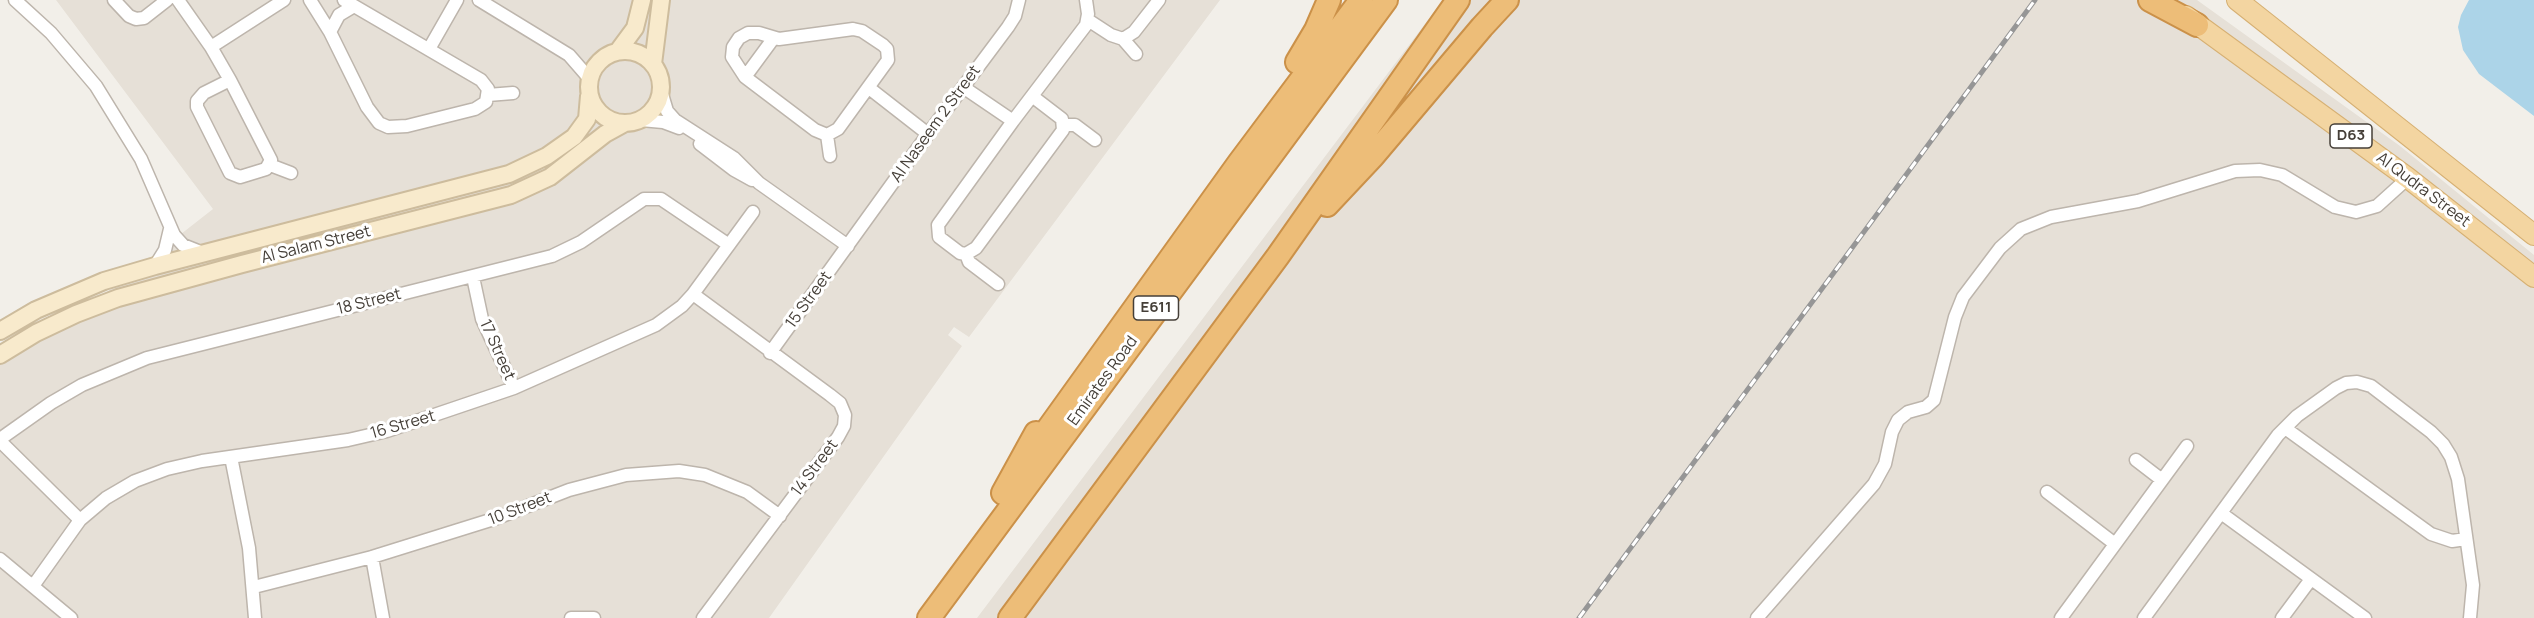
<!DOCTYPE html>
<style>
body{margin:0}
canvas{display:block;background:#f2efe9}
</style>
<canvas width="2534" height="618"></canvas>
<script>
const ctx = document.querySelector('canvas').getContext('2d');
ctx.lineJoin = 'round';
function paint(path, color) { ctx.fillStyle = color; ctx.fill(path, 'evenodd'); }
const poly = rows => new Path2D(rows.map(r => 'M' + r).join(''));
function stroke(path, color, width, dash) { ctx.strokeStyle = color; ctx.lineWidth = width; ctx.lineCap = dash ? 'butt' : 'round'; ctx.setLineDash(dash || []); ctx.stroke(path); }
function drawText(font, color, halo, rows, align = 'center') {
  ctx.font = font + ' Manrope,sans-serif'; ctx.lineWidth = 6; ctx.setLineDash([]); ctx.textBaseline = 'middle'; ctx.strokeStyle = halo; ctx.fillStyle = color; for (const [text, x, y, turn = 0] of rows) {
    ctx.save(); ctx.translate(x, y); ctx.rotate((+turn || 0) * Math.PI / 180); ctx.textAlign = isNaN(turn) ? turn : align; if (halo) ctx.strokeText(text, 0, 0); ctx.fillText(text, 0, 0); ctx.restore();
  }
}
paint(poly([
 [56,0,1220,0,969,337,954,327,948,335,962,346,769,618,0,618,0,363,57,331,213,209],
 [1443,0,2197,0,2400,146,2534,255,2534,618,977,618]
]), '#e6e0d7');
paint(poly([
 [2469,0,2534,0,2534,116,2479,74,2463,50,2458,27,2461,15]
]), '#acd4e8');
const street = poly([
 [15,0,51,33,96,86,141,159,174,235,183,245,203,253],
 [114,0,129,16,136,19,144,18,167,0],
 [178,0,211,47,230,80,271,160,266,169,240,177,230,173,197,107,197,101,204,93,230,80],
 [310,0,330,32,367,107,379,123,388,127,407,126,475,109,486,102,488,89,481,80,344,0],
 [479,0,569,55,589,78],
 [1088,20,1111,35,1123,39,1134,32,1159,0],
 [853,29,862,31,883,45,887,49,888,60,838,129,827,135,815,130,745,77,732,57,733,47,739,38,748,33,759,33,779,39,853,29],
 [330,32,339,15,354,6],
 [1123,39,1136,54],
 [211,47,284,0],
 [429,49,457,0],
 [745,77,773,39],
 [963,87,1013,121],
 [869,88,928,134],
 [661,91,667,111,675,120,734,158,759,183,848,246],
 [488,95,513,93],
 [1032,96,1062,119,1063,130,976,248,966,254,960,253,939,237,938,225,1013,121,1070,46,1086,25,1088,14,1086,0],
 [641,120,663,122,679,128],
 [1064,125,1075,125,1095,140],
 [827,135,830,156],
 [700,144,734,170,752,180],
 [270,165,291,173],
 [966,254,969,262,998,284],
 [155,266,165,250,170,229],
 [473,277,482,319,514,388],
 [693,294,830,395,840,403,845,415,844,426,838,437,703,618],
 [770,353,928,134,1008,27,1015,16,1019,0],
 [2285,428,2431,534,2452,541,2466,539],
 [0,439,51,403,82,385,147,358,552,256,581,242,644,199,661,199,729,245],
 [0,441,80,520],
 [231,457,249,548,255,618],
 [2136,460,2162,480],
 [2047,492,2115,544],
 [2221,513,2365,618],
 [372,557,383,618],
 [0,559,71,618],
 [33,586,80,520,106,498,135,481,167,469,202,461,348,440,387,431,514,388,656,325,682,306,693,294,753,212],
 [254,587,372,557,497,518,569,490,626,475,679,471,705,475,747,492,780,516],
 [571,618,594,618],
 [1757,618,1874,484,1885,464,1892,432,1898,420,1908,412,1926,407,1934,400,1955,317,1963,297,2000,248,2021,229,2051,217,2138,201,2235,171,2260,170,2282,175,2335,207,2356,212,2377,206,2408,178],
 [2061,618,2187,446],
 [2144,618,2278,435,2297,416,2336,388,2346,383,2357,382,2371,386,2431,432,2443,444,2451,457,2458,479,2473,585,2470,618],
 [2282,618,2311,579]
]);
const secondary = poly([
 '589 87a36 36 0 1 1 72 0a36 36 0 1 1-72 0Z',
 [618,51,635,28,642,0],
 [653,64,661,0],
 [0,331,36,310,104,281,155,266,509,174,547,156,574,137,587,119,589,96],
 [0,355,36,333,76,314,118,298,242,264,511,195,550,177,605,134,625,123]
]);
const primary = poly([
 [2237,0,2534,235],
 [2186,16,2408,178,2534,277]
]);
const highway = poly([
 [2150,0,2197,25],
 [1297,62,1316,30,1329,0],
 [1327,205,1373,156,1482,27,1507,0],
 [1033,450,1239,163,1361,0],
 [1003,493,1036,433],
 [929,618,1386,0],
 [1010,618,1278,256,1458,0]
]);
stroke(street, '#bdb5ac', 15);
stroke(secondary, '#cdbc9d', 20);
stroke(primary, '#d6b073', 22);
stroke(highway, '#cb9149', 26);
stroke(street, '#fff', 12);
stroke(secondary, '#f8eacc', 16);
stroke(primary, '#f3d5a1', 20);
stroke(highway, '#edbd78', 22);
const rail = poly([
 [1579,618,2035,0]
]);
stroke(rail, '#969696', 5);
stroke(rail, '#fff', 3, [9]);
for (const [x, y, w] of [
 [2351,136,42],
 [1156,308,45]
]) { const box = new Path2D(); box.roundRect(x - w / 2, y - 12, w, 24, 4.5); ctx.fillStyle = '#fff'; ctx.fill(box); stroke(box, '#453f38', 1.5); }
drawText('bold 15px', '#453f38', null, [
 ["D63",2351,136],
 ["E611",1156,308]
]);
drawText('16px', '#453f38', '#fff', [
 ["Al Naseem 2 Street",936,124,-54],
 ["Al Qudra Street",2423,190,37],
 ["Al Salam Street",316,245,-14],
 ["15 Street",809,300,-54],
 ["18 Street",369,302,-14],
 ["17 Street",497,350,66],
 ["Emirates Road",1103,381,-54],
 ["16 Street",403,425,-16],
 ["14 Street",815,468,-53],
 ["10 Street",520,509,-21]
]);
</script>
